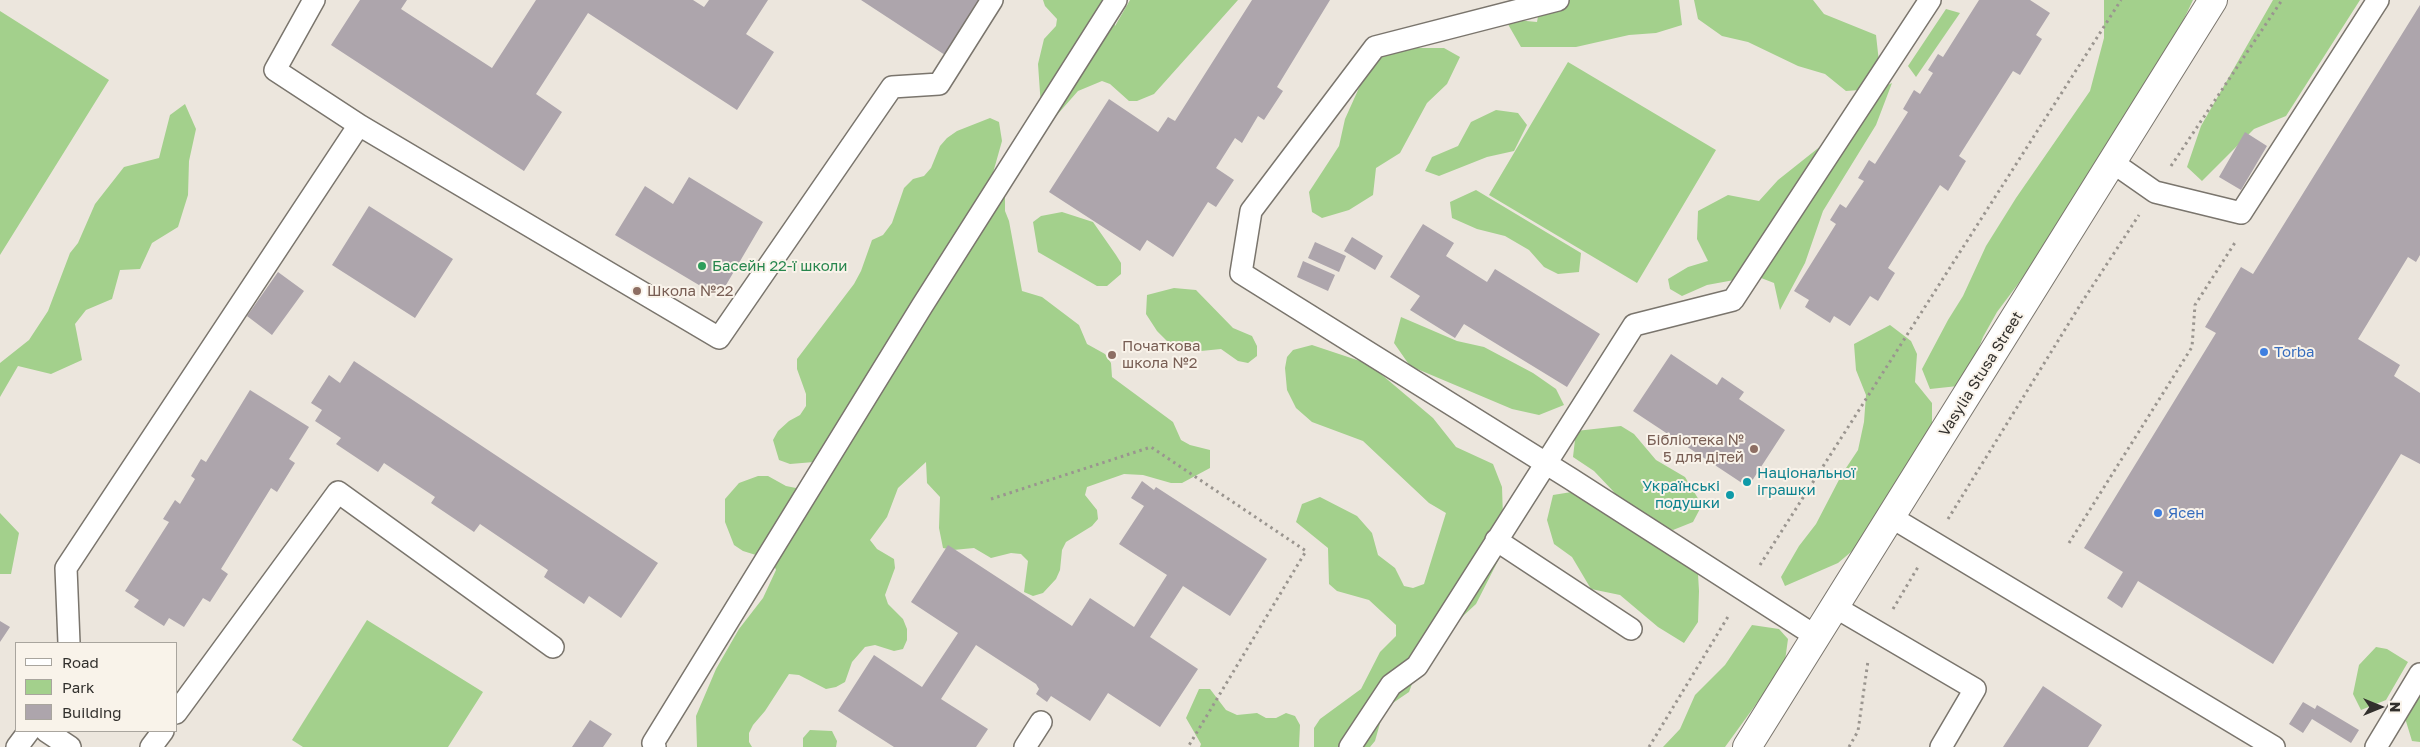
<!DOCTYPE html>
<meta charset="utf-8">
<style>
body{margin:0}
#map{position:relative;width:2420px;height:747px;overflow:hidden;background:#ece6dd;font-family:"Golos Text",sans-serif}
canvas{display:block}
.legend{position:absolute;left:15px;top:642px;width:162px;height:90px;box-sizing:border-box;background:#f9f3ea;border:1px solid #a9a59e;margin:0;padding:6px 9px;list-style:none;font-size:15px;color:#32302d}
.legend li{display:flex;align-items:center;gap:10px;height:25px}
.legend b{width:25px;border:1px solid #a9a59e}
.north{position:absolute;left:2355px;top:682px;width:50px;height:50px;-webkit-text-stroke:4px #f9f3ea;paint-order:stroke;rotate:90deg;font-size:14px;font-weight:700;line-height:20px;text-align:center;color:#32302d}
.north::after{content:'';display:block;margin:auto;width:18px;height:22px;background:#32302d;clip-path:polygon(50% 0,100% 100%,50% 72%,0 100%)}
</style>
<div id="map">
<canvas width="2420" height="747"></canvas>
<ul class="legend">
<li><b style="height:6px;background:#fff"></b>Road</li>
<li><b style="height:14px;background:#a3d08c"></b>Park</li>
<li><b style="height:14px;background:#ada5ac"></b>Building</li>
</ul>
<div class="north">N</div>
</div>
<script>
const ctx = document.querySelector('canvas').getContext('2d');
ctx.lineJoin = 'round';
function paint(path, color) { ctx.fillStyle = color; ctx.fill(path, 'evenodd'); }
const poly = rows => new Path2D(rows.map(r => 'M' + r).join(''));
function stroke(path, color, width, dash) { ctx.strokeStyle = color; ctx.lineWidth = width; ctx.lineCap = dash ? 'butt' : 'round'; ctx.setLineDash(dash || []); ctx.stroke(path); }
function drawText(font, color, halo, rows, align = 'center') {
  ctx.font = font + ' "Golos Text",sans-serif'; ctx.lineWidth = 4; ctx.setLineDash([]); ctx.textBaseline = 'middle'; ctx.strokeStyle = halo; ctx.fillStyle = color; for (const [text, x, y, turn = 0] of rows) {
    ctx.save(); ctx.translate(x, y); ctx.rotate((+turn || 0) * Math.PI / 180); ctx.textAlign = isNaN(turn) ? turn : align; if (halo) ctx.strokeText(text, 0, 0); ctx.fillText(text, 0, 0); ctx.restore();
  }
}
paint(poly([
 [1043,0,1115,0,1112,9,1115,26,1130,0,1238,0,1154,94,1137,101,1129,101,1110,84,1102,81,1078,91,1056,116,1047,114,1041,107,1038,64,1044,39,1056,26,1057,19,1045,6],
 [1541,0,1679,0,1682,25,1656,33,1629,35,1576,47,1521,47,1505,19,1537,22],
 [1694,0,1813,0,1824,14,1876,35,1879,62,1873,89,1846,91,1825,74,1798,66,1748,42,1722,36,1698,19],
 [2104,0,2193,0,2172,44,2118,126,2048,244,1997,312,1983,337,1973,363,1958,386,1930,389,1922,369,1948,320,1963,296,1986,246,2016,198,2090,91,2104,38],
 [2273,0,2360,0,2286,116,2254,129,2202,181,2187,167,2201,126],
 [1946,9,1960,13,1916,77,1908,66],
 [0,11,109,80,0,255],
 [1416,48,1444,48,1460,57,1447,84,1427,103,1400,153,1376,168,1373,195,1349,210,1322,218,1312,212,1309,192,1339,146,1345,119,1367,70,1388,52],
 [1568,62,1716,150,1637,283,1489,195],
 [1892,83,1876,125,1823,211,1805,263,1780,310,1774,283,1756,276,1707,285,1682,296,1670,289,1668,279,1688,267,1708,261,1697,239,1698,211,1728,195,1759,201,1778,180,1846,126,1864,97],
 [185,104,196,129,189,161,188,195,178,227,152,243,140,269,120,270,112,299,86,310,75,324,82,360,51,374,18,366,0,397,0,363,29,340,48,311,70,253,78,243,95,204,124,167,159,158,170,115],
 [1496,110,1518,113,1527,125,1514,151,1487,157,1439,176,1425,171,1432,157,1458,146,1471,122],
 [990,118,999,122,1002,141,991,180,1005,192,1005,211,1009,221,1022,291,1042,297,1079,325,1087,344,1105,354,1111,363,1112,377,1173,422,1181,440,1190,445,1210,450,1210,468,1182,483,1171,483,1143,475,1124,474,1087,487,1085,495,1097,510,1098,519,1092,526,1066,542,1062,550,1060,570,1056,579,1043,593,1033,596,1024,592,1028,561,1021,554,1011,553,991,558,974,548,953,550,943,548,939,528,940,497,927,483,926,462,898,488,887,517,870,540,877,549,894,559,895,568,885,595,888,604,903,619,907,629,907,640,903,649,894,651,875,645,865,647,852,662,845,682,836,687,826,689,799,675,789,674,765,711,753,725,749,733,749,742,752,747,697,747,696,716,716,669,739,629,763,598,776,570,772,560,743,551,734,545,725,522,725,499,739,483,758,476,768,476,786,486,796,488,806,486,814,462,790,464,779,460,773,440,778,431,789,421,800,415,806,406,806,394,797,369,797,359,854,284,861,271,872,240,883,235,892,223,904,188,913,179,924,176,931,168,940,146,947,138,957,131],
 [1476,190,1581,253,1579,272,1558,274,1544,267,1529,250,1505,236,1477,229,1452,218,1450,202],
 [1062,212,1093,222,1116,255,1121,263,1121,274,1107,286,1097,286,1038,252,1033,222,1041,216],
 [1174,288,1196,290,1233,328,1252,336,1257,346,1257,356,1248,363,1238,361,1221,349,1191,352,1171,345,1157,331,1146,314,1147,295],
 [1401,317,1457,341,1484,347,1533,373,1556,389,1564,405,1539,415,1512,409,1410,366,1394,343],
 [1890,325,1911,341,1917,354,1915,382,1932,403,1932,431,1858,546,1838,563,1785,586,1781,577,1799,546,1816,524,1842,474,1858,450,1864,422,1866,395,1856,370,1854,344],
 [1312,345,1369,364,1433,418,1456,447,1493,464,1502,487,1504,549,1476,604,1424,652,1409,692,1384,709,1375,741,1370,747,1314,747,1314,728,1320,719,1361,689,1380,652,1396,636,1396,625,1369,600,1337,591,1329,584,1328,548,1296,522,1302,504,1320,497,1357,516,1372,533,1378,555,1395,568,1404,586,1413,588,1424,584,1446,513,1429,503,1363,441,1312,422,1296,408,1287,390,1285,368,1287,357,1293,350],
 [1621,426,1634,434,1656,460,1685,477,1702,505,1693,522,1673,530,1630,514,1613,491,1594,471,1573,457,1576,431],
 [1590,489,1608,516,1697,557,1699,591,1698,622,1684,643,1658,627,1620,595,1591,589,1572,557,1554,544,1547,520,1553,495],
 [0,513,19,533,11,574,0,574],
 [367,620,483,692,448,747,303,747,292,740],
 [1752,625,1779,629,1788,639,1784,668,1762,696,1725,747,1663,747,1680,729,1695,695,1725,665],
 [2376,647,2387,649,2408,662,2386,700,2361,710,2353,694,2359,665],
 [1199,689,1210,689,1226,710,1237,715,1257,713,1266,718,1276,718,1286,713,1295,716,1300,725,1299,747,1200,747,1201,744,1186,718],
 [2420,690,2420,742,2412,741,2405,718],
 [810,730,832,731,837,741,836,747,803,747,803,738]
]), '#a3d08c');
paint(poly([
 [360,0,407,0,401,9,492,68,536,0,693,0,704,7,709,0,768,0,746,34,774,52,737,110,588,13,536,94,562,112,524,171,331,45],
 [861,0,981,0,945,55],
 [1252,0,1330,0,1277,87,1283,91,1264,120,1258,116,1242,143,1235,138,1216,168,1234,180,1216,207,1208,202,1173,257,1147,240,1140,251,1049,192,1109,99,1158,132,1168,117,1175,121],
 [1979,0,2030,0,2050,13,2036,35,2042,39,2020,75,2013,71,1959,156,1966,161,1948,191,1940,185,1888,268,1895,273,1878,301,1870,296,1850,326,1834,316,1830,323,1805,307,1809,300,1794,291,1836,224,1830,220,1840,204,1846,208,1864,181,1858,178,1869,160,1875,164,1908,112,1903,109,1914,90,1920,94,1933,73,1928,70,1938,54,1943,57],
 [2420,5,2420,255,2416,262,2408,257,2358,339,2400,365,2394,376,2420,393,2420,464,2401,454,2273,664,2138,581,2122,608,2107,598,2123,572,2084,548,2216,333,2205,327,2241,267,2253,274],
 [2245,132,2267,146,2241,190,2219,177],
 [689,177,763,222,719,297,615,235,645,186,673,204],
 [369,206,453,259,415,318,332,265],
 [1423,224,1454,243,1446,256,1487,282,1495,269,1600,334,1567,387,1464,324,1455,338,1410,310,1420,296,1390,277],
 [1352,237,1383,256,1375,270,1344,251],
 [1315,242,1346,256,1339,272,1308,258],
 [1303,261,1335,275,1328,291,1297,277],
 [278,272,304,291,272,335,247,316],
 [1671,354,1717,385,1722,377,1744,392,1739,399,1785,430,1748,487,1633,411],
 [354,361,658,563,621,618,589,596,584,604,544,577,548,570,480,524,474,532,431,503,435,497,384,463,378,472,336,444,341,438,315,421,322,410,311,403,329,375,340,383],
 [250,390,309,427,289,459,295,463,277,492,271,488,221,569,228,574,210,602,203,598,184,627,169,618,164,626,134,607,139,600,125,591,169,522,163,519,175,500,180,504,195,479,191,476,201,459,206,462],
 [1142,481,1154,490,1156,487,1267,559,1230,616,1183,586,1150,637,1198,669,1160,727,1108,693,1090,721,1051,696,1047,702,1036,694,1039,689,1036,684,976,645,941,699,988,729,976,747,894,747,838,711,874,655,922,687,958,633,911,602,948,545,1072,626,1090,598,1134,627,1167,575,1119,544,1144,506,1131,498],
 [0,621,10,627,0,642],
 [2043,686,2102,725,2088,747,2003,747],
 [2303,702,2315,709,2317,705,2359,730,2351,743,2312,719,2303,733,2289,724],
 [590,720,612,734,603,747,572,747]
]), '#ada5ac');
const service = poly([
 [314,0,275,70,359,125,719,338,892,87,939,84,992,0],
 [1558,0,1375,47,1251,211,1241,273,1571,479,1817,637],
 [2112,162,2155,192,2241,213,2378,0],
 [1891,517,2274,747],
 [1496,540,1631,629],
 [1835,607,1975,689,1941,747],
 [69,643,66,568,359,125],
 [176,713,338,492,553,647],
 [46,731,70,747],
 [17,747,29,731],
 [151,747,163,731],
 [655,747,653,743,922,306,1116,0],
 [1025,747,1041,722],
 [1350,747,1391,685,1417,666,1634,325,1733,300,1930,0],
 [2376,747,2420,674]
]);
const minor = poly([
 [1747,747,2213,0]
]);
stroke(service, '#7a756d', 24);
stroke(minor, '#7a756d', 30);
stroke(poly([
 [2171,166,2282,0],
 [991,499,1151,447,1306,551,1188,747],
 [1948,519,2082,302,2139,215],
 [2069,543,2192,347,2195,305,2236,241],
 [1760,565,2121,0],
 [1893,609,1918,567],
 [1649,747,1729,615],
 [1849,747,1858,731,1868,661]
]), '#9a958f', 3, [2.5, 4]);
stroke(service, '#fff', 21);
stroke(minor, '#fff', 28);
for (const [x, y, r, color] of [
 [702,266,5,"#2e9e5b"],
 [637,291,5,"#8d6e63"],
 [2264,352,5,"#3f7fe0"],
 [1112,355,5,"#8d6e63"],
 [1754,449,5,"#8d6e63"],
 [1747,482,5,"#0f9aa8"],
 [1730,495,5,"#0f9aa8"],
 [2158,513,5,"#3f7fe0"]
]) { const dot = new Path2D(); dot.arc(x, y, r, 0, 2 * Math.PI); ctx.fillStyle = color; ctx.fill(dot); stroke(dot, '#f9f3ea', 2); }
drawText('15px', '#27864d', '#f9f3ea', [
 ["Басейн 22-ї школи",712,266]
], 'left');
drawText('15px', '#785e54', '#f9f3ea', [
 ["Школа №22",647,291],
 ["Початкова",1122,346],
 ["школа №2",1122,363],
 ["Бібліотека №",1744,440,"right"],
 ["5 для дітей",1744,457,"right"]
], 'left');
drawText('15px', '#366cbe', '#f9f3ea', [
 ["Torba",2274,352],
 ["Ясен",2168,513]
], 'left');
drawText('15px', '#32302d', '#f9f3ea', [
 ["Vasylia Stusa Street",1981,374,-58]
]);
drawText('15px', '#0d838f', '#f9f3ea', [
 ["Національної",1757,473],
 ["іграшки",1757,490],
 ["Українські",1720,486,"right"],
 ["подушки",1720,503,"right"]
], 'left');
</script>
